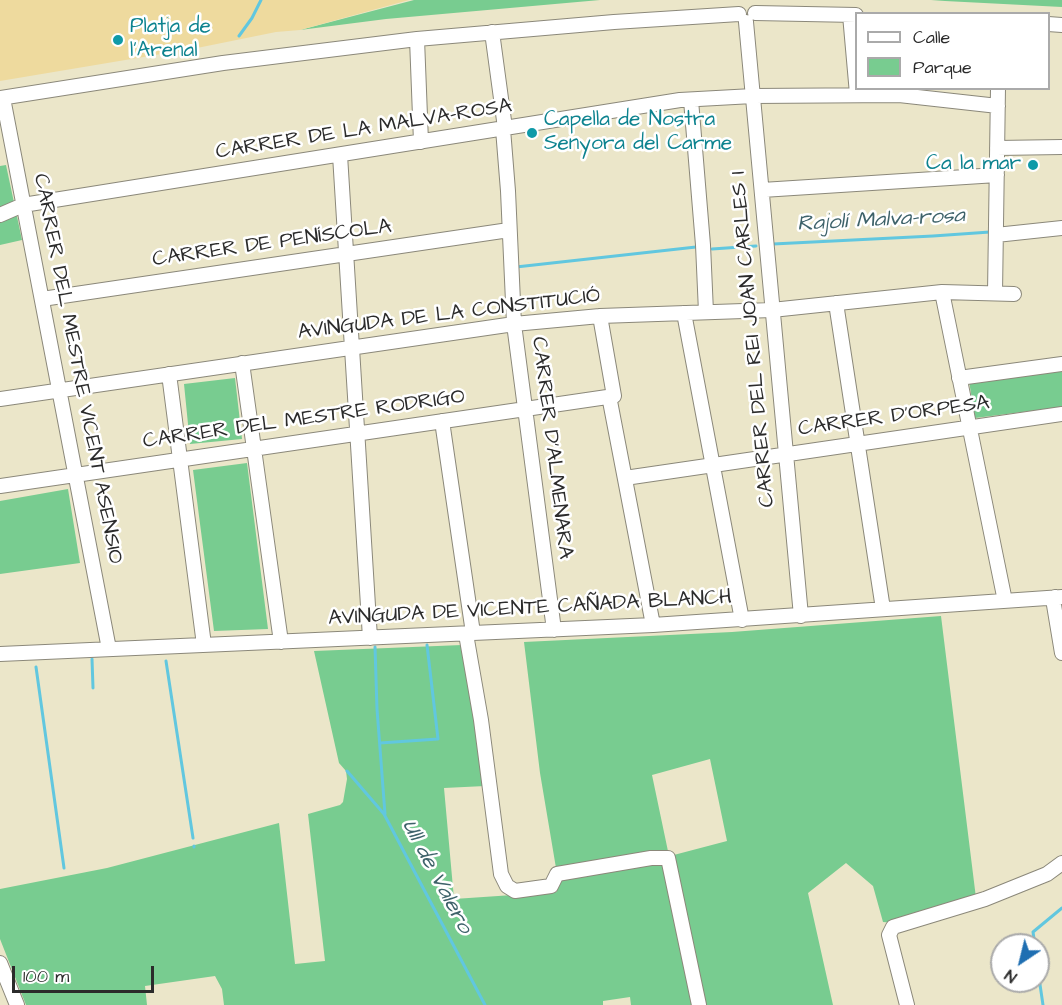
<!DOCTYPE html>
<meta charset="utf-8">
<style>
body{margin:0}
#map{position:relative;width:1062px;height:1005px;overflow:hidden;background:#ebe6c9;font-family:"Architects Daughter",sans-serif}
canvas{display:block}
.legend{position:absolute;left:855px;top:12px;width:195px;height:78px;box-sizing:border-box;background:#fff;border:2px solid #aaa;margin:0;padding:8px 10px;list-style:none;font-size:18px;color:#2b2b2b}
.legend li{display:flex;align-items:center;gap:12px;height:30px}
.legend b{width:30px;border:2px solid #aaa}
.north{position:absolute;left:990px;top:933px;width:60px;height:60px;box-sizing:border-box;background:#fff;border:2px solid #aaa;border-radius:50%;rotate:215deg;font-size:16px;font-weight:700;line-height:24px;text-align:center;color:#2b2b2b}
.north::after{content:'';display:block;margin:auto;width:21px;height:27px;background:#1f6fb2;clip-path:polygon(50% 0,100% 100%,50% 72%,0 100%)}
.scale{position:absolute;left:12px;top:966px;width:142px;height:27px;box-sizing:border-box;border:3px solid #2b2b2b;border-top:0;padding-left:8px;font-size:18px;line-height:21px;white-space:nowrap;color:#2b2b2b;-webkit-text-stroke:4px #fff;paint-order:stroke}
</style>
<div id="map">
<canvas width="1062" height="1005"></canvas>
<ul class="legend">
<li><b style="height:8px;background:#fff"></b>Calle</li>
<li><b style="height:16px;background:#78cc90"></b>Parque</li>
</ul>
<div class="north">N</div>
<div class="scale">100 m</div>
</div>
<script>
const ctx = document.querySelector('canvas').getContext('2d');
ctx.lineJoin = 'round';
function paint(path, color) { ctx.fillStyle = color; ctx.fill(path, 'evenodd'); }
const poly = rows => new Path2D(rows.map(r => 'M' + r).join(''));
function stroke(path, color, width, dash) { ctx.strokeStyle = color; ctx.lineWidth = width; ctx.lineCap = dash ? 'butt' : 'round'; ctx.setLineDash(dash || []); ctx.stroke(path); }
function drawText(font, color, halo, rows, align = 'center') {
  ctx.font = font + ' "Architects Daughter",sans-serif'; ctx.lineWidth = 5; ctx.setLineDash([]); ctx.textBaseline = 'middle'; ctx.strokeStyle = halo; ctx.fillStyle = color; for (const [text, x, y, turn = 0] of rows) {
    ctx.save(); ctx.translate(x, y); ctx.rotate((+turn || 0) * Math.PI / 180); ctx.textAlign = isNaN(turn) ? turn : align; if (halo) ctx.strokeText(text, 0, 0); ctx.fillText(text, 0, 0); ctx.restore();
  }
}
paint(poly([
 [414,0,600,0,386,19,300,30],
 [931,0,1062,0,1062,7,945,1],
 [6,165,22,240,0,245,0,166],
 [1062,369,1062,407,975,418,969,381],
 [235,378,242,439,190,444,184,384],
 [247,463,268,629,214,631,193,470],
 [68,489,80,563,0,574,0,501],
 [941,616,976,898,895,923,883,922,873,886,846,863,808,893,833,1005,703,1005,670,856,727,841,710,759,652,775,669,856,556,868,540,773,524,642,732,632],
 [462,645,485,786,444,788,454,899,557,892,556,883,566,876,651,861,665,865,697,1005,631,1005,630,997,603,1001,603,1005,224,1005,222,989,215,976,145,986,147,1005,26,1005,0,939,0,889,107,868,279,823,295,964,325,961,308,814,340,805,343,802,347,779,346,771,339,763,314,651]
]), '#78cc90');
paint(poly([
 [0,0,409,0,300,30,276,32,197,48,0,81]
]), '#eeda9e');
stroke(poly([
 [239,36,252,18,261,0],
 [773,244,933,236,990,232],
 [712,249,756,246],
 [516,267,696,247],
 [375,647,377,709,385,814],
 [92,659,93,688],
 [166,661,193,838],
 [36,667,64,868],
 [380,743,438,739,427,645],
 [347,771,384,814,485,1005],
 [194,846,194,847],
 [1035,945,1033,932,1062,908],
 [1038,971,1043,1005]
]), '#61c7df', 3);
const minor = poly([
 [755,13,856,15],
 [850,15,857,94],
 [746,22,801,616],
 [1048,24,1062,25],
 [492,32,505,128],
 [417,39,421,142],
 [0,98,223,63,417,39,614,22,739,14],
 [3,98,109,649],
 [691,100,703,245,706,312],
 [503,129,508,191,514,324,554,630],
 [997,148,1062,147],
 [340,155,370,638],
 [762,190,997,175],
 [0,215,23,205,680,100,753,96,899,95,998,106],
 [996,235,1062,228],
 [942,292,1005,601],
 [995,293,998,88],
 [42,299,509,230],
 [836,303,883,609],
 [684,313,742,620],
 [242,363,281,642],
 [169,374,204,645],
 [959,378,1062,364],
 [609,396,653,625],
 [0,399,514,324,600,316,772,310,942,292,1014,294],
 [442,421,473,633],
 [625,478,1062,414],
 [0,486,614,396,600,316],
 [1055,597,1054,605,1062,653],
 [466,634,481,720,501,874,507,886,515,891,551,886,557,874,651,858,668,858,699,1005],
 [0,654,653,625,1062,597],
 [0,963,17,1005],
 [907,1005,889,935,893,927,985,899,1047,874,1062,863]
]);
stroke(minor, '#8b887a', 16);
stroke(minor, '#fff', 14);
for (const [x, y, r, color] of [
 [118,40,6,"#0f9aa8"],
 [532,133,6,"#0f9aa8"],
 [1033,165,6,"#0f9aa8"]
]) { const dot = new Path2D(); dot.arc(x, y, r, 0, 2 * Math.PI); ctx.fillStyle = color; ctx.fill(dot); stroke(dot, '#fff', 2); }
drawText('21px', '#0d838f', '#fff', [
 ["Platja de",130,28],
 ["l'Arenal",130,52],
 ["Capella de Nostra",544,121],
 ["Senyora del Carme",544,145],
 ["Ca la mar",1021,165,"right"]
], 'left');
drawText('21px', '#2b2b2b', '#fff', [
 ["CARRER DE LA MALVA-ROSA",364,130,-9],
 ["CARRER DE PENÍSCOLA",272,244,-8],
 ["AVINGUDA DE LA CONSTITUCIÓ",449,315,-7],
 ["CARRER DEL REI JOAN CARLES I",754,339,-95],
 ["CARRER DEL MESTRE VICENT ASENSIO",77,369,79],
 ["CARRER D'ORPESA",894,417,-8],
 ["CARRER DEL MESTRE RODRIGO",304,420,-8],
 ["CARRER D'ALMENARA",551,448,83],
 ["AVINGUDA DE VICENTE CAÑADA BLANCH",530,609,-3]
]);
drawText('italic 22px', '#3e626a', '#fff', [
 ["Rajolí Malva-rosa",881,221,-3],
 ["Ull de Valero",436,877,62]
]);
</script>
